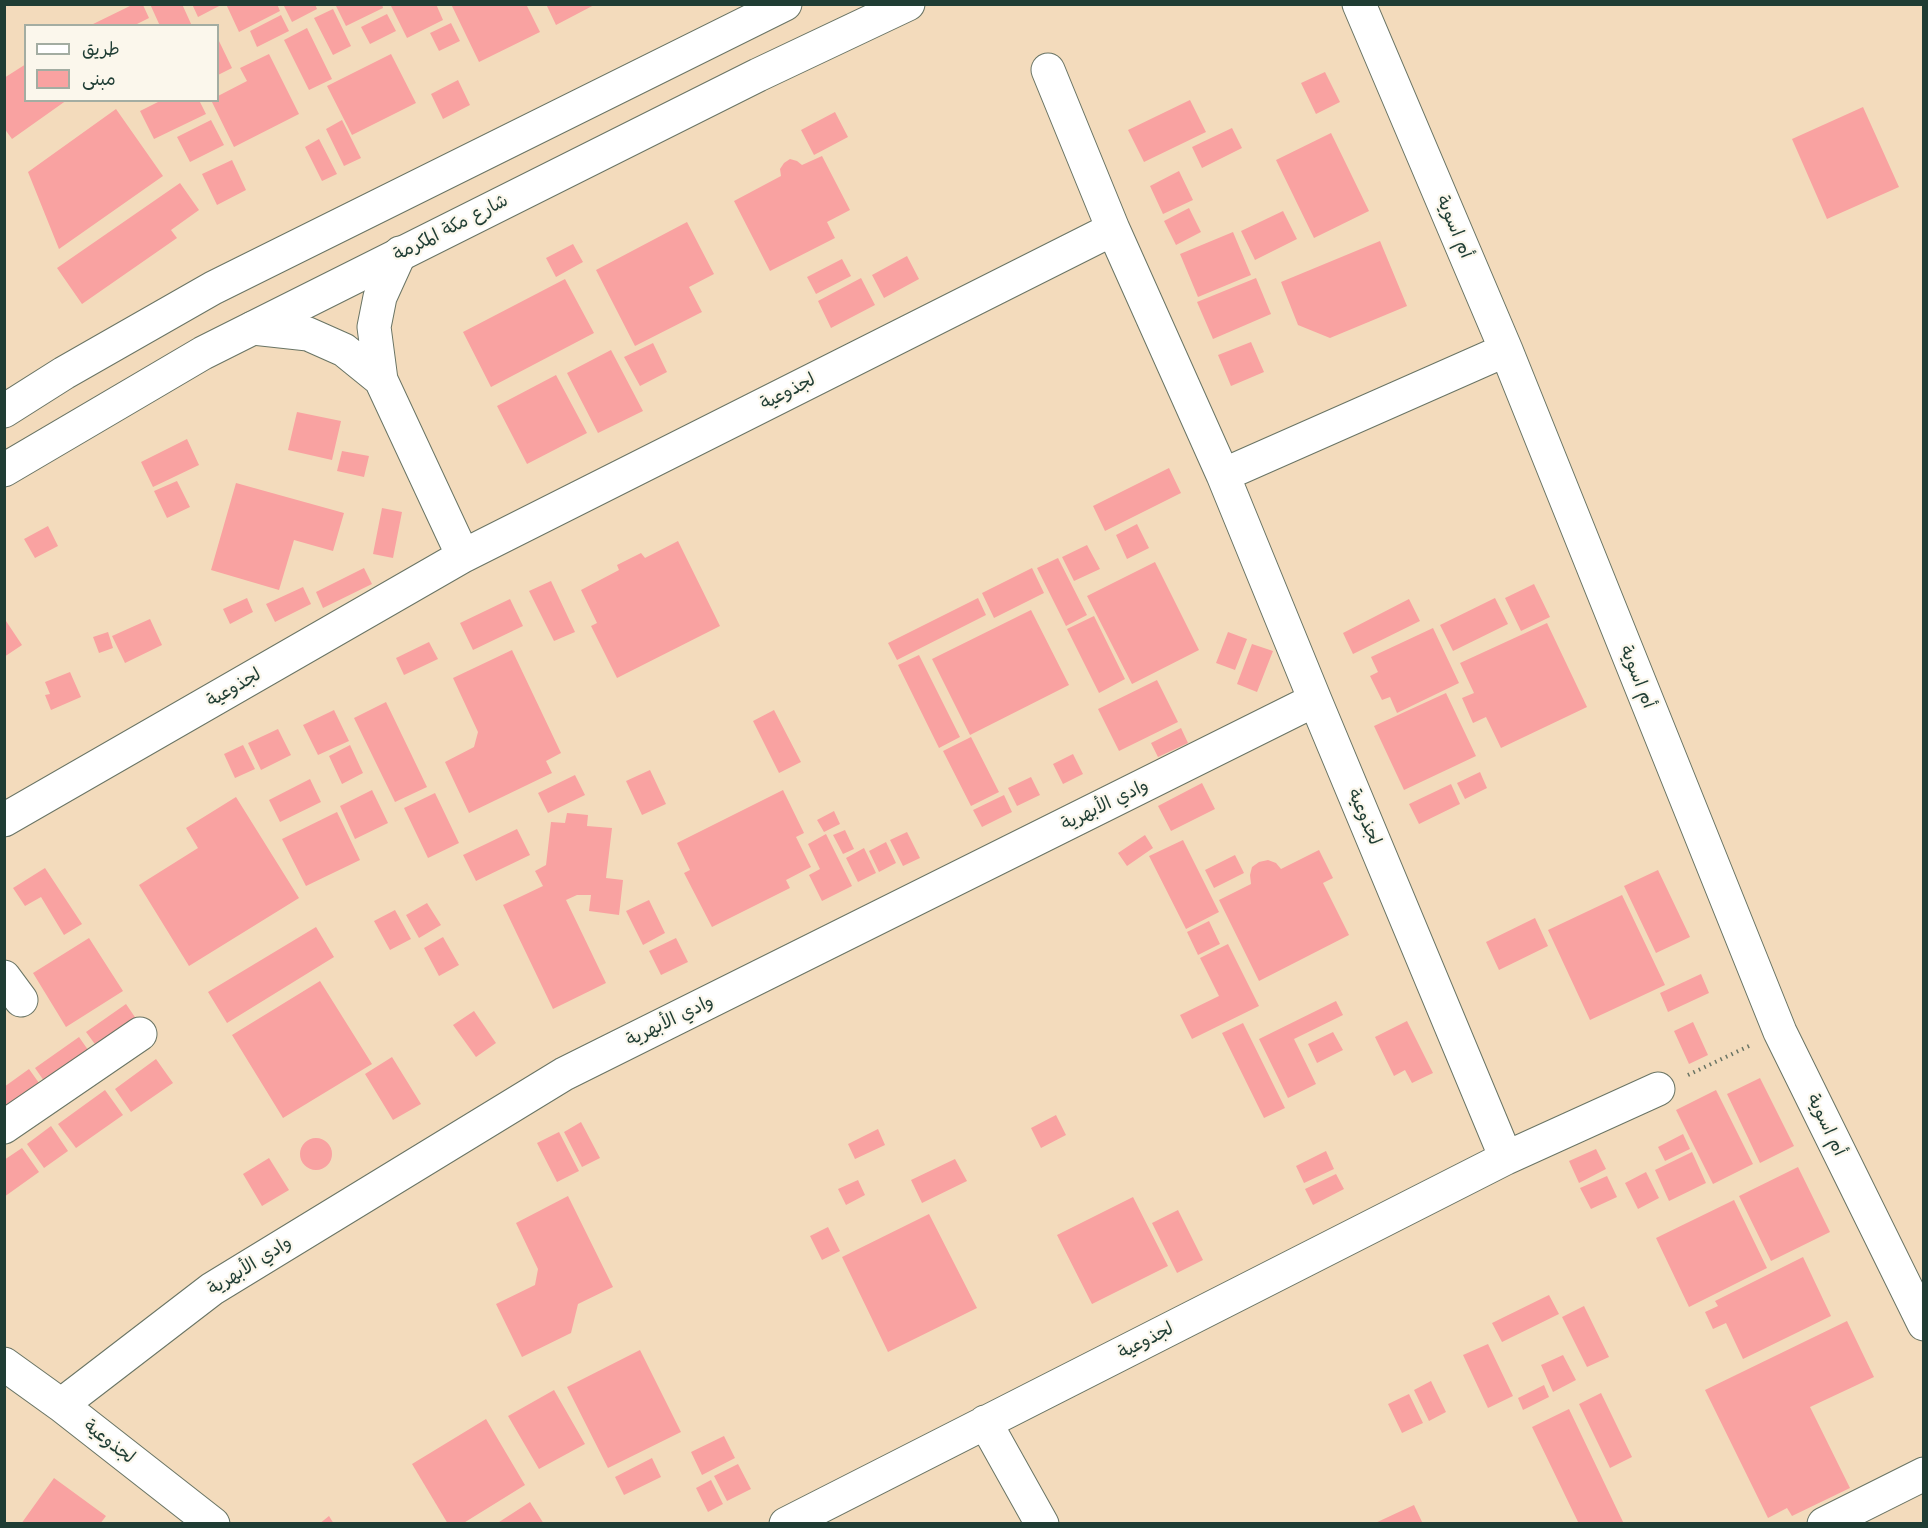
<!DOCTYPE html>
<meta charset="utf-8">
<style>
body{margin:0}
#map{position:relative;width:1928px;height:1528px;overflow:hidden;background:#f3dbbc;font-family:"Playpen Sans","Playpen Sans Arabic",sans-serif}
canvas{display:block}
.frame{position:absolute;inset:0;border:6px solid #1f3d34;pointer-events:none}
.legend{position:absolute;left:24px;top:24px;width:195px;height:78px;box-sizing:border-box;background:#fbf7ec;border:2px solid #a3ada2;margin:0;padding:8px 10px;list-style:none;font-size:18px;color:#1f3d34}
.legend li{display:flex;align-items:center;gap:12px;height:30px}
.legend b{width:30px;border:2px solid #a3ada2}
</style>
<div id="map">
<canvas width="1928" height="1528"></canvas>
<div class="frame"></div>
<ul class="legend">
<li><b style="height:8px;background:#fff"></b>طريق</li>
<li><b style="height:16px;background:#f9a2a1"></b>مبنى</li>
</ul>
</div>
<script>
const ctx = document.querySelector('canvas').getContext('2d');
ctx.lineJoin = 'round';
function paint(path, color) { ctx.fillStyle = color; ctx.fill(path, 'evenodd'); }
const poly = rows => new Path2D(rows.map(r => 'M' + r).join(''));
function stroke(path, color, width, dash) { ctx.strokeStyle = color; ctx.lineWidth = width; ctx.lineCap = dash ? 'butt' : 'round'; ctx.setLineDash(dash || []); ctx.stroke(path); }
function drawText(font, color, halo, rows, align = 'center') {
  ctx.font = font + ' "Playpen Sans","Playpen Sans Arabic",sans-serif'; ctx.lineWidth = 4.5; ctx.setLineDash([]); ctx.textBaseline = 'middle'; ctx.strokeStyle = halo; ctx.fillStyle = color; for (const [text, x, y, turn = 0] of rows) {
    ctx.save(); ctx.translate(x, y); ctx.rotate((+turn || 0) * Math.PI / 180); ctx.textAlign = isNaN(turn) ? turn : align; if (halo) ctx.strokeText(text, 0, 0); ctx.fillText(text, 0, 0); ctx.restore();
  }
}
paint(poly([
 [150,4,182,4,192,26,160,26],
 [192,4,223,4,198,17],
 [226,4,277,4,280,11,239,32],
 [283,4,315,4,317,9,292,22],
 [335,4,382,4,383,8,346,26],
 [390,4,436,4,443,20,407,38],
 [451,4,526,4,540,32,479,62],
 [546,4,596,4,556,25],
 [132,5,143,5,149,18,133,26,89,26],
 [333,9,351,46,333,55,314,18],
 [387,14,396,31,370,44,361,27],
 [281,15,289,31,257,47,250,31],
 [451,23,460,41,439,51,430,33],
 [307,28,332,79,309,90,284,40],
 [218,39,232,68,218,75],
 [269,54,299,114,234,147,211,100,218,100,218,96,247,81,240,68],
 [391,54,416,103,352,135,327,86],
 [26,64,26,100,67,100,12,139,4,128,4,78],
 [1325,72,1340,102,1316,114,1301,83],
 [458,80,470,105,443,119,431,94],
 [162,100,199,100,206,114,154,139,140,111],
 [1190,100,1206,132,1144,162,1128,130],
 [1863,107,1899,187,1827,219,1792,139],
 [116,109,163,176,59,249,28,172],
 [835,112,848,137,814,155,801,130],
 [211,120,224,145,190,162,177,137],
 [342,120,361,158,344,166,326,129],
 [1232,128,1242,148,1202,168,1192,147],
 [1331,133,1369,211,1314,238,1276,160],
 [319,139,337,174,322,181,305,147],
 [822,156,850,210,827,222,835,238,770,271,734,201,781,176,780,169,784,163,790,159,797,161,802,165],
 [232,160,246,190,217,205,202,174],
 [1179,171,1193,200,1163,214,1150,186],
 [180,183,199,210,171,230,177,238,82,304,57,268],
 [1189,208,1201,232,1176,245,1164,221],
 [1283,211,1297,239,1255,260,1241,231],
 [687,222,714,274,689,287,702,312,635,346,596,270],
 [1233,232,1251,275,1198,297,1180,254],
 [1380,241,1407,306,1330,338,1298,325,1281,282],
 [573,244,583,262,556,277,546,258],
 [907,256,919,279,884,298,872,275],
 [842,259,851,276,816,294,807,277],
 [861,278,875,305,831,328,818,301],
 [1256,278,1271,314,1213,339,1197,302],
 [565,279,594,333,491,387,463,332],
 [1251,342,1264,372,1231,386,1218,355],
 [653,343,667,372,640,386,624,357],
 [611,350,643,411,598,433,567,373],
 [556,375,587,433,527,464,497,406],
 [297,412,341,421,332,460,288,450],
 [187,439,199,465,153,487,141,462],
 [342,451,369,456,364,477,337,471],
 [1169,468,1181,493,1105,531,1093,506],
 [177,481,190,507,167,518,154,491],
 [236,483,344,513,333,551,294,540,279,590,211,570],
 [382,508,402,512,393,558,373,554],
 [1137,524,1149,548,1127,559,1116,535],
 [48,526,58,546,35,558,24,539],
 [678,541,720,626,617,678,591,626,597,623,581,590,619,570,617,565,641,553,645,558],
 [1087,545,1100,569,1074,581,1062,557],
 [1058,558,1087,615,1066,626,1037,568],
 [1155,562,1199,650,1132,684,1087,596],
 [364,568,372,584,323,608,316,592],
 [1032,568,1044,593,994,618,982,593],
 [551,581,575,632,554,641,529,591],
 [1534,584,1550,617,1521,631,1505,598],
 [303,587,311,604,275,622,266,604],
 [247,598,253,612,230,624,223,609],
 [978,598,986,615,897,660,888,643],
 [1495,598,1508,624,1453,651,1440,625],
 [510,599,523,626,473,650,460,623],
 [1409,599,1420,621,1353,654,1343,633],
 [1031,610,1069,685,970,735,932,659],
 [1094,616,1125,679,1099,693,1067,629],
 [4,618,22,645,4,657],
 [150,619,162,645,125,663,112,636],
 [1547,623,1587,707,1501,748,1486,717,1473,723,1462,698,1474,693,1460,663],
 [1433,628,1459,683,1397,713,1390,697,1382,700,1370,676,1378,672,1371,657],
 [108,632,113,648,99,653,93,637],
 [1228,632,1247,639,1235,670,1216,663],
 [429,642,438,659,404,675,396,658],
 [1252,644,1273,651,1257,692,1237,684],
 [512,650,561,753,546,761,552,773,469,813,445,762,474,747,478,732,453,678],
 [919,655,960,737,939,748,898,665],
 [70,672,81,697,51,710,45,695,50,694,45,682],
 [1157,680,1178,722,1119,751,1098,709],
 [1446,693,1476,756,1404,790,1374,726],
 [386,702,427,787,395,802,354,718],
 [334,710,349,741,318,755,303,725],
 [774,710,801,762,779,773,753,721],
 [1181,728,1188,743,1158,757,1151,743],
 [278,729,291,755,261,770,248,743],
 [971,737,999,792,971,806,943,751],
 [243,745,255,769,235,778,224,754],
 [350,745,363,773,342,784,329,756],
 [1073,754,1083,774,1063,784,1053,764],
 [650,770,666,804,642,815,626,781],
 [1480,772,1487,788,1465,799,1457,783],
 [575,775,585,795,548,813,538,793],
 [1031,777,1040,795,1017,806,1008,788],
 [310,779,321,802,280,822,269,800],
 [1202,783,1215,809,1171,831,1158,806],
 [1451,784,1460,804,1419,824,1409,804],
 [372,790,388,823,355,839,340,806],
 [783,790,804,833,796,837,811,867,786,880,790,888,712,927,684,873,690,870,677,843],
 [435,793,459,843,428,858,404,808],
 [1004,795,1012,812,982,827,973,810],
 [236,797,299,898,189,966,139,885,198,848,186,828],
 [834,811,840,824,824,832,817,820],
 [337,812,360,860,306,886,282,839],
 [567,813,588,815,587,826,612,828,606,878,623,880,619,915,589,911,591,895,577,895,566,900,606,983,553,1009,503,905,543,886,535,871,546,865,551,822,565,823],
 [517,829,530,855,476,881,463,855],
 [845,830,854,849,843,854,833,835],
 [907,832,920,858,903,866,890,840],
 [826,834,852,886,822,901,809,875,820,869,808,844],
 [1145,835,1153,848,1127,866,1118,853],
 [1183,840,1219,912,1186,929,1149,856],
 [886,842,896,863,879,872,869,851],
 [864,848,876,873,858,882,846,858],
 [1319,850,1333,878,1323,883,1349,935,1259,981,1219,900,1251,884,1250,875,1252,867,1259,862,1268,860,1276,863,1281,869],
 [1235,855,1244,873,1214,888,1205,870],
 [45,868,82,924,64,935,41,897,25,906,13,888],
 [1658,870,1690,937,1656,953,1624,886],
 [1622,895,1665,985,1590,1020,1548,930],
 [649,900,665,933,643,945,626,911],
 [427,903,441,925,419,938,406,915],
 [395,910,411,939,390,950,374,921],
 [1535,918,1548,946,1499,970,1486,942],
 [1209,921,1220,944,1198,955,1187,932],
 [316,927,334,957,227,1023,208,992],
 [443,937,459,965,439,976,424,948],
 [89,938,123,991,66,1027,33,973],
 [676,938,688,962,661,975,649,951],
 [1228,944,1259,1006,1192,1039,1180,1015,1219,996,1200,958],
 [1701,974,1709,993,1668,1012,1660,993],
 [320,981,372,1064,283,1118,232,1035],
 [1336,1001,1343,1015,1294,1039,1316,1084,1288,1098,1259,1039],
 [126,1004,139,1023,100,1051,86,1032],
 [474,1011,496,1043,476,1057,453,1025],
 [1407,1021,1433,1073,1412,1083,1405,1070,1394,1076,1375,1037],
 [1693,1022,1708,1055,1689,1064,1674,1031],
 [1243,1023,1285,1108,1264,1118,1222,1033],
 [1333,1032,1343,1050,1317,1063,1308,1044],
 [79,1037,93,1057,49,1088,35,1068],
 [392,1057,421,1104,393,1120,365,1074],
 [156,1059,173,1083,131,1112,115,1089],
 [29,1069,44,1090,4,1110,4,1087],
 [1760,1078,1794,1146,1760,1163,1727,1094],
 [105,1090,123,1115,76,1148,58,1124],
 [1716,1090,1753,1164,1713,1184,1676,1110],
 [1056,1115,1066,1135,1041,1148,1031,1128],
 [581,1122,600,1158,582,1167,564,1132],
 [51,1126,68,1151,44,1168,27,1144],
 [878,1129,885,1145,855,1159,848,1144],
 [559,1132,579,1171,557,1182,537,1143],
 [1683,1134,1690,1149,1665,1161,1658,1147],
 '300 1154a16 16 0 1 1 32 0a16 16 0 1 1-32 0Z',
 [22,1148,39,1172,4,1197,4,1160],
 [1596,1149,1606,1169,1579,1183,1569,1161],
 [1326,1151,1334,1169,1304,1183,1296,1166],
 [1692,1152,1706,1183,1669,1201,1655,1170],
 [269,1158,289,1190,262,1206,243,1174],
 [955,1159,967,1181,922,1203,911,1180],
 [1798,1167,1830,1232,1771,1261,1739,1196],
 [1646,1172,1659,1198,1638,1209,1625,1183],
 [1336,1174,1344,1189,1313,1205,1305,1189],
 [1607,1176,1617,1197,1591,1209,1580,1188],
 [858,1180,865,1195,846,1205,838,1189],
 [568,1196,613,1287,578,1304,571,1333,522,1357,496,1304,535,1285,538,1269,516,1223],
 [1133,1197,1168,1266,1092,1304,1057,1235],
 [1734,1200,1767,1268,1689,1307,1656,1238],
 [1178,1210,1203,1260,1177,1273,1152,1223],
 [929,1214,977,1308,888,1352,842,1257],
 [828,1227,840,1251,822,1260,810,1236],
 [1803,1257,1831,1316,1743,1359,1726,1323,1713,1329,1705,1312,1718,1306,1715,1301],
 [1549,1295,1559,1314,1502,1342,1492,1323],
 [1584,1306,1609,1357,1587,1367,1562,1317],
 [1847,1321,1874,1377,1810,1407,1850,1488,1792,1516,1787,1508,1768,1518,1705,1390],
 [1488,1344,1513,1396,1488,1408,1463,1355],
 [640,1350,681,1432,608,1468,567,1387],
 [1563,1355,1576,1380,1553,1392,1541,1365],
 [1431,1381,1446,1412,1429,1421,1414,1390],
 [1544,1385,1549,1397,1523,1410,1518,1398],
 [554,1390,585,1444,539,1469,508,1416],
 [1601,1393,1632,1457,1610,1468,1579,1404],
 [1409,1394,1423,1423,1402,1433,1388,1404],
 [1569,1409,1624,1524,1579,1524,1532,1427],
 [486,1419,525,1485,462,1524,448,1524,412,1464],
 [724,1436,735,1458,702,1475,691,1452],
 [652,1458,661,1477,624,1495,615,1477],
 [738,1464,751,1489,727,1501,714,1476],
 [54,1478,106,1516,100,1524,21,1524],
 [711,1480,723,1504,708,1512,696,1488],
 [530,1502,544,1524,496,1524],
 [1414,1505,1423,1524,1373,1524],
 [329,1516,334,1524,319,1524]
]), '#f9a2a1');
const street = poly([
 [1359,4,1506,350,1780,1032,1924,1324],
 [1048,70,1113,229,1223,475,1315,700,1506,1158],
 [400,253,380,297,374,327,381,380,463,556],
 [253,328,308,334,344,350,381,380],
 [1223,475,1506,350],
 [4,820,463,556,1113,229],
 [4,977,21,1000],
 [4,1127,140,1034],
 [4,1364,61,1405,213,1524],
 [61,1405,212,1289,564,1074,1315,700],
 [985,1422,1042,1524],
 [786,1524,1506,1158,1658,1089],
 [1824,1524,1924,1474]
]);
const secondary = poly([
 [4,411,64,373,213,288,785,4],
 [4,470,203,353,758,75,908,4]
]);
stroke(street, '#697464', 35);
stroke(secondary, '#697464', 35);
stroke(poly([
 [1688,1075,1749,1046]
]), '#697464', 4, [1.5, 4.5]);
stroke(street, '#fff', 33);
stroke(secondary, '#fff', 33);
drawText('18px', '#1f3d34', '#fbf7ec', [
 ["أم اسوية",1454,227,67],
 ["شارع مكة المكرمة",451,228,-27],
 ["لجذوعية",788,392,-27],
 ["أم اسوية",1637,677,68],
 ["لجذوعية",234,688,-30],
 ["وادي الأبهرية",1105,805,-26],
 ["لجذوعية",1364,817,67],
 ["وادي الأبهرية",670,1021,-26],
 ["أم اسوية",1826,1125,64],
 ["وادي الأبهرية",250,1266,-32],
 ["لجذوعية",1146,1341,-27],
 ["لجذوعية",109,1442,38]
]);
</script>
